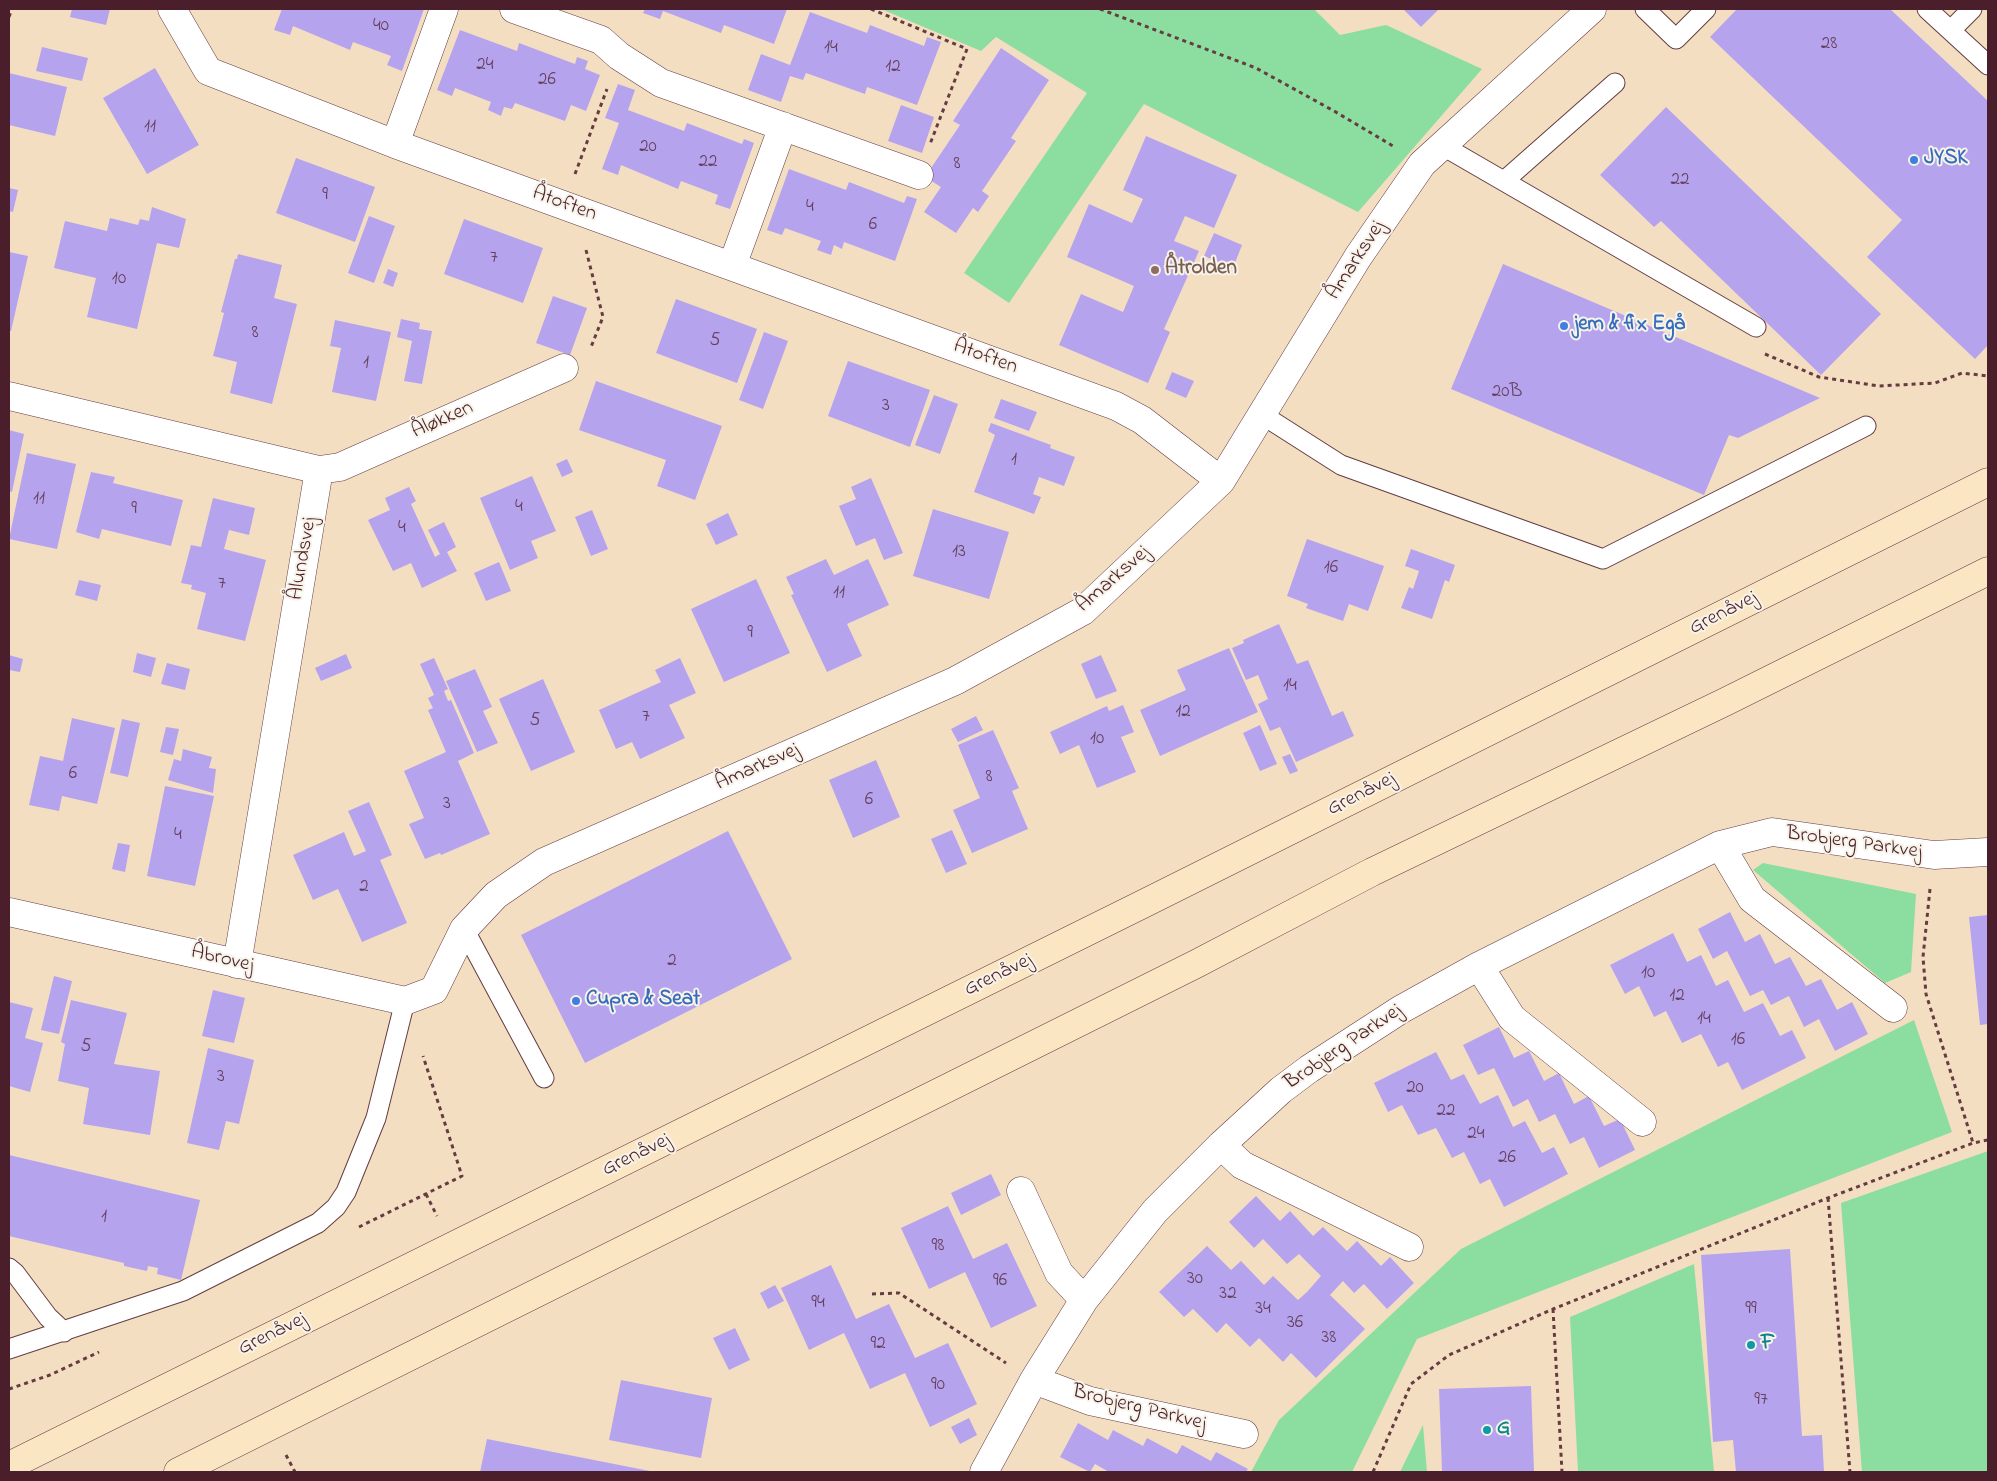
<!DOCTYPE html>
<meta charset="utf-8">
<style>
body{margin:0}
#map{position:relative;width:1997px;height:1481px;overflow:hidden;background:#f4dec2;font-family:"Indie Flower",sans-serif}
canvas{display:block}
.frame{position:absolute;inset:0;border:10px solid #4a1f2b;pointer-events:none}
</style>
<div id="map">
<canvas width="1997" height="1481"></canvas>
<div class="frame"></div>
</div>
<script>
const ctx = document.querySelector('canvas').getContext('2d');
ctx.lineJoin = 'round';
function paint(path, color) { ctx.fillStyle = color; ctx.fill(path, 'evenodd'); }
const poly = rows => new Path2D(rows.map(r => 'M' + r).join(''));
function stroke(path, color, width, dash) { ctx.strokeStyle = color; ctx.lineWidth = width; ctx.lineCap = dash ? 'butt' : 'round'; ctx.setLineDash(dash || []); ctx.stroke(path); }
function drawText(font, color, halo, rows, align = 'center') {
  ctx.font = font + ' "Indie Flower",sans-serif'; ctx.lineWidth = 4; ctx.setLineDash([]); ctx.textBaseline = 'middle'; ctx.strokeStyle = halo; ctx.fillStyle = color; for (const [text, x, y, turn = 0] of rows) {
    ctx.save(); ctx.translate(x, y); ctx.rotate((+turn || 0) * Math.PI / 180); ctx.textAlign = isNaN(turn) ? turn : align; if (halo) ctx.strokeText(text, 0, 0); ctx.fillText(text, 0, 0); ctx.restore();
  }
}
paint(poly([
 [881,9,1314,9,1340,35,1386,25,1482,69,1358,212,1144,104,1009,303,964,273,1087,93,996,37,981,51],
 [1763,863,1916,894,1911,972,1885,983,1753,870],
 [1914,1020,1952,1132,1417,1339,1352,1472,1251,1472,1279,1420,1461,1249],
 [1988,1151,1988,1472,1862,1472,1841,1203],
 [1694,1264,1714,1472,1578,1472,1570,1317],
 [1423,1425,1427,1472,1400,1472]
]), '#8bde9f');
paint(poly([
 [72,9,110,9,106,25,70,17],
 [282,9,424,9,402,71,387,65,391,56,353,42,350,50,293,26,290,35,274,30],
 [645,9,787,9,774,44,724,25,721,33,663,11,660,19,643,13],
 [1403,9,1439,9,1421,27],
 [1737,9,1890,9,1988,101,1988,345,1975,359,1867,257,1902,220,1710,37],
 [810,12,867,33,870,25,924,46,927,37,941,42,917,105,867,87,865,94,806,73,803,80,790,76,781,102,748,90,761,54,790,65],
 [460,30,517,51,519,43,575,64,577,57,588,61,585,69,600,75,586,111,571,105,565,121,515,103,512,109,504,107,501,116,488,110,491,102,455,88,452,96,437,90],
 [42,47,88,58,82,81,36,71],
 [1001,48,1049,80,1011,138,1016,141,982,191,989,196,978,212,973,208,956,233,924,212,941,187,925,177,960,125,953,121],
 [155,68,199,145,147,174,103,98],
 [9,73,67,87,55,136,9,125],
 [618,84,635,90,628,110,684,131,687,123,742,144,744,139,754,143,730,209,715,204,718,195,681,181,678,189,621,165,618,175,602,169,619,123,605,118],
 [901,105,934,117,922,153,888,141],
 [1666,107,1881,314,1821,375,1661,221,1654,227,1600,175],
 [1146,136,1237,175,1214,228,1185,216,1174,241,1199,251,1164,329,1170,332,1148,383,1059,345,1081,294,1123,312,1134,286,1067,257,1089,204,1132,223,1143,199,1123,190],
 [296,158,375,187,355,242,276,213],
 [789,169,846,190,849,182,904,203,907,196,917,199,895,261,844,242,842,249,834,245,831,255,817,250,821,241,785,228,782,235,767,230],
 [9,188,18,190,13,212,9,211],
 [152,207,186,219,179,248,157,243,137,329,87,317,96,278,54,268,65,221,107,231,110,218,138,225,140,219,149,221],
 [369,216,395,226,374,283,348,273],
 [464,219,543,248,523,303,444,274],
 [1214,233,1242,245,1233,268,1204,256],
 [9,252,28,256,11,331,9,331],
 [238,254,282,265,274,298,297,304,272,404,230,393,237,362,213,356,224,313,221,312,235,259,237,259],
 [1503,264,1820,398,1738,438,1729,435,1704,495,1451,389],
 [388,269,398,273,393,287,383,283],
 [553,296,587,308,570,355,536,343],
 [676,299,757,329,737,383,656,353],
 [401,319,420,323,419,329,432,331,422,384,404,381,412,341,397,337],
 [335,320,391,332,376,401,332,392,341,348,330,346],
 [764,332,788,341,763,409,739,400],
 [848,361,930,390,910,447,828,416],
 [1172,372,1194,381,1186,398,1165,389],
 [596,381,722,426,695,500,657,486,666,460,579,430],
 [934,395,958,404,940,454,915,445],
 [1001,399,1037,412,1029,431,994,418],
 [991,423,1051,445,1050,448,1075,457,1064,486,1039,477,1033,494,1041,497,1034,514,974,492,995,435,988,431],
 [9,430,24,434,12,492,9,491],
 [27,453,76,464,57,549,9,539],
 [567,459,573,472,562,477,556,464],
 [91,472,115,477,113,483,183,500,171,546,102,529,99,539,76,532],
 [532,476,556,531,531,541,538,558,510,570,480,498],
 [871,478,903,553,884,560,875,538,856,546,839,506,856,499,851,487],
 [409,487,416,501,411,504,435,557,440,554,428,530,444,522,456,547,447,552,457,571,422,588,411,563,393,571,368,520,390,510,385,498],
 [213,498,255,508,249,535,229,530,224,549,266,560,245,641,197,629,206,593,191,589,192,585,181,583,191,545,201,547],
 [933,509,1009,532,989,599,913,576],
 [592,510,608,549,591,556,575,517],
 [728,513,738,535,716,545,706,524],
 [1307,539,1384,566,1368,611,1349,604,1343,621,1306,608,1308,604,1287,596],
 [1411,549,1455,565,1449,582,1445,580,1432,619,1401,608,1409,587,1413,589,1419,571,1405,566],
 [826,559,834,575,868,559,889,605,847,624,862,656,827,672,791,595,794,594,786,577],
 [499,562,511,591,486,601,474,573],
 [756,579,790,653,724,682,691,609],
 [79,580,101,585,97,601,75,595],
 [1279,624,1297,664,1308,660,1332,716,1343,711,1354,736,1296,762,1280,727,1270,731,1258,704,1268,699,1258,675,1246,680,1232,648,1244,643,1243,640],
 [1229,648,1258,712,1160,756,1140,710,1186,690,1177,670],
 [137,653,156,658,151,677,133,672],
 [346,654,352,668,321,681,315,668],
 [9,655,23,659,20,672,9,670],
 [1101,655,1117,691,1096,699,1081,664],
 [434,658,448,689,444,691,448,701,451,700,474,753,458,761,490,834,441,855,440,853,425,859,409,824,424,818,404,771,446,752,428,710,433,708,428,698,434,695,420,664],
 [680,658,696,693,669,705,685,738,640,759,632,742,616,749,599,710,661,682,655,670],
 [167,663,190,669,185,690,161,684],
 [475,669,492,707,483,711,498,743,477,752,446,681],
 [543,679,575,752,531,771,499,699],
 [1123,705,1134,732,1121,737,1136,772,1097,788,1079,745,1060,754,1050,732,1107,706,1109,711],
 [976,716,983,730,958,742,951,729],
 [72,718,115,728,97,804,62,796,59,811,29,805,40,756,63,761],
 [122,719,140,723,128,777,110,773],
 [1260,725,1277,764,1260,771,1243,733],
 [166,727,179,729,173,755,160,752],
 [993,730,1019,788,1012,791,1028,829,972,853,953,810,980,798,958,745],
 [183,749,212,757,209,768,216,769,213,793,168,780,174,759,181,761],
 [1290,754,1298,771,1290,774,1282,757],
 [876,760,900,817,853,838,829,780],
 [165,786,214,796,195,886,147,876],
 [369,802,392,855,380,860,407,923,362,942,338,889,313,900,293,855,344,832,354,856,366,851,348,811],
 [952,830,967,864,946,873,931,839],
 [728,831,792,959,585,1063,521,935],
 [118,843,130,845,125,872,112,869],
 [1730,912,1745,942,1760,934,1775,964,1790,957,1806,986,1821,979,1837,1010,1852,1002,1868,1034,1835,1051,1819,1019,1804,1027,1789,996,1771,1005,1763,990,1750,996,1727,951,1713,959,1698,929],
 [1988,915,1988,1024,1980,1025,1969,917],
 [1673,933,1687,962,1701,955,1716,986,1728,980,1744,1012,1763,1003,1780,1036,1792,1030,1806,1058,1742,1090,1728,1062,1718,1067,1701,1034,1682,1043,1666,1011,1654,1017,1639,986,1625,994,1610,965],
 [54,976,72,981,59,1034,41,1030],
 [213,990,245,998,234,1043,202,1036],
 [71,1000,127,1013,114,1064,160,1071,150,1135,83,1124,89,1088,58,1081,65,1044,61,1042],
 [9,1002,33,1008,25,1038,43,1043,30,1092,9,1086],
 [1499,1027,1514,1058,1529,1051,1544,1081,1559,1073,1574,1104,1589,1096,1604,1126,1620,1119,1635,1150,1599,1168,1584,1137,1570,1144,1555,1114,1539,1122,1528,1099,1513,1107,1494,1068,1478,1075,1463,1045],
 [208,1048,254,1060,239,1124,226,1121,219,1150,187,1143],
 [1436,1052,1451,1080,1464,1074,1480,1104,1498,1095,1513,1127,1525,1121,1542,1153,1554,1147,1568,1174,1504,1207,1490,1179,1480,1184,1464,1152,1452,1158,1436,1128,1418,1135,1402,1105,1388,1112,1374,1083],
 [9,1155,200,1200,181,1280,157,1274,158,1268,148,1266,147,1271,124,1266,124,1263,9,1236],
 [991,1174,1001,1195,961,1215,951,1193],
 [1256,1196,1280,1221,1290,1211,1313,1236,1323,1227,1347,1251,1357,1241,1381,1266,1390,1257,1414,1283,1387,1309,1364,1284,1354,1293,1343,1281,1330,1295,1365,1329,1316,1378,1291,1353,1283,1362,1259,1338,1250,1347,1226,1323,1217,1333,1193,1309,1184,1317,1159,1292,1207,1246,1231,1270,1241,1261,1264,1285,1273,1276,1298,1300,1307,1292,1321,1276,1299,1254,1287,1264,1263,1239,1254,1248,1229,1222],
 [948,1206,973,1259,1007,1243,1037,1306,991,1328,965,1272,929,1289,901,1228],
 [1790,1249,1802,1436,1822,1435,1824,1472,1736,1472,1733,1440,1713,1442,1701,1255],
 [831,1265,856,1319,889,1304,915,1358,948,1343,977,1404,930,1427,905,1373,870,1389,844,1333,809,1350,781,1288],
 [775,1285,784,1301,768,1309,760,1293],
 [735,1328,750,1360,729,1370,713,1338],
 [621,1380,712,1398,701,1458,609,1440],
 [1531,1386,1534,1472,1442,1472,1439,1389],
 [969,1418,977,1435,960,1444,951,1427],
 [1078,1423,1108,1440,1113,1430,1143,1446,1147,1438,1177,1454,1182,1445,1211,1461,1216,1452,1248,1469,1246,1472,1133,1472,1130,1471,1129,1472,1109,1472,1095,1464,1090,1472,1060,1457],
 [487,1439,650,1471,650,1472,480,1472]
]), '#b6a3ee');
const lane = poly([
 [1645,9,1676,39,1706,9],
 [1927,9,1988,65],
 [1951,30,1972,9],
 [1443,146,1756,327],
 [1504,181,1615,83],
 [1261,414,1341,465,1603,559,1866,426],
 [464,929,544,1078],
 [9,1268,15,1273,48,1317,64,1332],
 [9,1349,183,1291,318,1223,336,1207,346,1192,376,1118,405,1001]
]);
const street = poly([
 [172,9,208,71,395,144,1116,406,1142,420,1221,481],
 [514,9,601,40,619,56,661,83,919,175],
 [395,144,444,9],
 [732,266,783,126],
 [9,396,319,470,237,964],
 [319,470,340,467,564,368],
 [1720,845,1752,899,1893,1008],
 [9,912,405,1001,434,990,464,929,496,895,544,862,955,681,1083,611,1221,481,1358,257,1422,164,1592,9],
 [1479,966,1512,1018,1642,1122],
 [1221,1145,1242,1165,1409,1247],
 [1021,1191,1059,1273,1084,1300],
 [1034,1380,1090,1401,1244,1434],
 [984,1472,1034,1380,1084,1300,1155,1211,1221,1145,1281,1090,1309,1069,1400,1010,1479,966,1720,845,1772,832,1934,855,1988,852]
]);
const secondary = poly([
 [9,1466,1143,904,1988,482],
 [178,1472,1196,964,1372,872,1725,702,1988,571]
]);
stroke(lane, '#643c42', 21);
stroke(street, '#643c42', 29);
stroke(secondary, '#643c42', 29);
stroke(poly([
 [871,9,967,49,930,144],
 [1100,9,1256,68,1334,111,1393,146],
 [9,17,12,9],
 [575,174,607,89],
 [586,250,603,317,591,347],
 [1765,354,1819,377,1879,386,1935,383,1962,373,1988,376],
 [1930,889,1923,957,1926,994,1973,1143],
 [426,1194,437,1216],
 [1828,1198,1850,1472],
 [359,1227,462,1176,423,1056],
 [872,1294,899,1293,1006,1363],
 [1553,1309,1562,1472],
 [9,1389,50,1375,99,1352],
 [286,1455,295,1472],
 [1373,1472,1411,1384,1449,1355,1553,1309,1828,1198,1973,1143,1988,1140]
]), '#643c42', 3, [4, 4]);
stroke(lane, '#fff', 19);
stroke(street, '#fff', 28);
stroke(secondary, '#fbe6c3', 28);
for (const [x, y, r, color] of [
 [1914,160,5,"#3f7fe0"],
 [1155,270,5,"#8d6e63"],
 [1564,326,5,"#3f7fe0"],
 [576,1001,5,"#3f7fe0"],
 [1751,1345,5,"#0f9aa8"],
 [1487,1430,5,"#0f9aa8"]
]) { const dot = new Path2D(); dot.arc(x, y, r, 0, 2 * Math.PI); ctx.fillStyle = color; ctx.fill(dot); stroke(dot, '#f7f3e8', 2); }
drawText('19px', '#65405c', null, [
 ["40",381,27],
 ["28",1829,45],
 ["14",831,49],
 ["24",485,66],
 ["12",893,68],
 ["26",547,81],
 ["11",150,128],
 ["20",648,148],
 ["22",708,163],
 ["8",957,165],
 ["22",1680,181],
 ["9",325,196],
 ["4",810,208],
 ["6",873,226],
 ["7",494,259],
 ["10",119,280],
 ["8",255,334],
 ["5",715,342],
 ["1",366,364],
 ["20B",1507,393],
 ["3",886,407],
 ["1",1014,461],
 ["11",39,500],
 ["4",519,508],
 ["9",134,510],
 ["4",402,529],
 ["13",959,553],
 ["16",1331,569],
 ["7",222,585],
 ["11",839,594],
 ["9",750,634],
 ["14",1290,687],
 ["12",1183,713],
 ["7",646,718],
 ["5",535,722],
 ["10",1097,740],
 ["6",73,775],
 ["8",989,778],
 ["6",869,801],
 ["3",447,805],
 ["4",178,836],
 ["2",364,888],
 ["2",672,962],
 ["10",1648,974],
 ["12",1677,997],
 ["14",1704,1020],
 ["16",1738,1041],
 ["5",86,1048],
 ["3",221,1078],
 ["20",1415,1089],
 ["22",1446,1112],
 ["24",1476,1135],
 ["26",1507,1159],
 ["1",104,1218],
 ["98",938,1247],
 ["30",1195,1280],
 ["96",1000,1282],
 ["32",1228,1295],
 ["94",818,1304],
 ["34",1263,1310],
 ["99",1751,1310],
 ["36",1295,1324],
 ["38",1329,1339],
 ["92",878,1345],
 ["90",938,1386],
 ["97",1761,1401]
]);
drawText('bold 21px', '#366cbe', '#f7f3e8', [
 ["JYSK",1924,160],
 ["jem & fix Egå",1574,326],
 ["Cupra & Seat",586,1001]
], 'left');
drawText('21px', '#4a1f2b', '#f7f3e8', [
 ["Åtoften",564,205,20],
 ["Åmarksvej",1357,261,-57],
 ["Åtoften",985,358,20],
 ["Åløkken",443,421,-24],
 ["Ålundsvej",304,559,-80],
 ["Åmarksvej",1114,580,-41],
 ["Grenåvej",1724,614,-27],
 ["Åmarksvej",758,768,-24],
 ["Grenåvej",1362,795,-27],
 ["Brobjerg Parkvej",1854,844,8],
 ["Åbrovej",222,960,13],
 ["Grenåvej",999,976,-26],
 ["Brobjerg Parkvej",1344,1048,-34],
 ["Grenåvej",637,1156,-26],
 ["Grenåvej",273,1335,-26],
 ["Brobjerg Parkvej",1139,1409,14]
]);
drawText('bold 21px', '#785e54', '#f7f3e8', [
 ["Åtrolden",1165,270]
], 'left');
drawText('bold 21px', '#0d838f', '#f7f3e8', [
 ["F",1761,1345],
 ["G",1497,1430]
], 'left');
</script>
